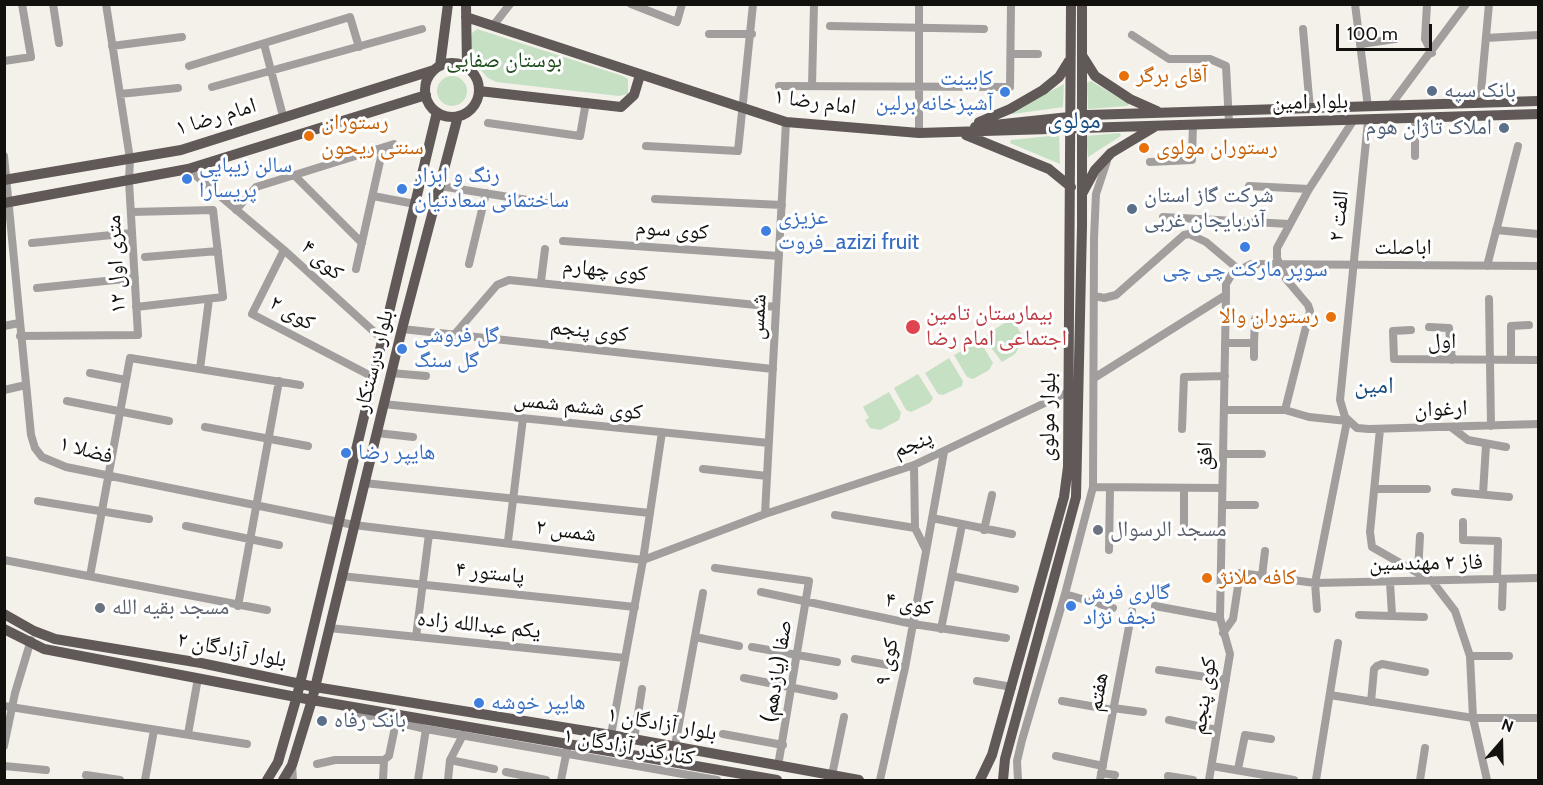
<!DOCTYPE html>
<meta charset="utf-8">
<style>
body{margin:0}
#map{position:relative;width:1543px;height:785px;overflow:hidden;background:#f4f1ea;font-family:Cabin,sans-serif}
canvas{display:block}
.frame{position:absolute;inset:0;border:6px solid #12110e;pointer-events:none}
.north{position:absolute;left:1471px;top:713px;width:60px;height:60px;-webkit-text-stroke:4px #fff;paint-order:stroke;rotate:20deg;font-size:16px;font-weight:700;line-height:24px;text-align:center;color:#12110e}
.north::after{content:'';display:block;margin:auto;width:21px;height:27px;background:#12110e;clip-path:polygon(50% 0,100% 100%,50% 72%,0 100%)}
.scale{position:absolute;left:1336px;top:24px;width:96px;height:27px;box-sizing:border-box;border:3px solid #12110e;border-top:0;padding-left:8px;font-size:18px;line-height:21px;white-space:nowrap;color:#12110e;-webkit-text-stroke:4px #fff;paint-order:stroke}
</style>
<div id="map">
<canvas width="1543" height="785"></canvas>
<div class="frame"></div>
<div class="north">N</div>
<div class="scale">100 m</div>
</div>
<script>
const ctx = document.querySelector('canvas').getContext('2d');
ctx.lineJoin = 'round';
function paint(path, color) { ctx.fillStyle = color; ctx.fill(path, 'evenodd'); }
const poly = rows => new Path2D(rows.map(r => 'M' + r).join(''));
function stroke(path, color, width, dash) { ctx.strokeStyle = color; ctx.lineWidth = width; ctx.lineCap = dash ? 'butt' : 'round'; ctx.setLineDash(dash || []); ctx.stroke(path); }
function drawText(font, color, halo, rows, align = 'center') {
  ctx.font = font + ' Cabin,"Noto Naskh Arabic",sans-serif'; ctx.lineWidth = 6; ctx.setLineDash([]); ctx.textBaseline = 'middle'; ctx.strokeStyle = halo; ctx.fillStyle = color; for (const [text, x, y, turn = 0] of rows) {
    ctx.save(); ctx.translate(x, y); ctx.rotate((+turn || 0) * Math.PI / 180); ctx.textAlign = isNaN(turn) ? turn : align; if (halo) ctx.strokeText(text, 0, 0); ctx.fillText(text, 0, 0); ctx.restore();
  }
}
paint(poly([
 [477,29,623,76,628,79,628,94,619,96,496,82,488,78,478,67,470,49,472,33],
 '437 91a15 15 0 1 1 30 0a15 15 0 1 1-30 0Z',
 [1091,81,1129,104,1127,106,1088,109,1087,83],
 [1064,84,1063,107,1013,114,1012,112],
 [1120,133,1121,136,1088,157,1086,136],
 [1059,135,1060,164,1010,143,1011,140],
 [1012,318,1024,339,1015,354,1002,362,983,337],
 [980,341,993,363,989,370,973,379,967,377,954,355],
 [949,358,963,381,962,386,943,395,938,394,925,373],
 [918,374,933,398,930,403,911,412,906,410,894,388],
 [889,392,901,413,899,420,880,430,870,428,865,420,869,418,863,407]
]), '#c6e0c3');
stroke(poly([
 [53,4,59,43],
 [631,4,677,22,682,4],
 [1355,4,1368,107],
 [1427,4,1425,39,1432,53],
 [493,26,510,4],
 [830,26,984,29],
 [1303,29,1310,109],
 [709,34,752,34],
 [1132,35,1169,59,1210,59,1226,66,1229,123],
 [1486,38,1538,35],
 [264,44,283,116],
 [1361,44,1395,39],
 [112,46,182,37],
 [1011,54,1038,54],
 [4,61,31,57,22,4],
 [189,66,350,17,359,47],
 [779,86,1010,87,1011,4],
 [812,86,814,4],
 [212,87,422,29],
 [120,94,178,88],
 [1480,102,1489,4],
 [1390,106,1466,4],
 [1415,119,1415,156],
 [1368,121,1340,400,1345,417,1357,428,1369,429,1538,424],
 [488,123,580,136,586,102],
 [919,133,919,4],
 [646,146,738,151,753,4],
 [4,156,31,435,35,448,42,457,66,467,354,525,643,560,765,514,914,465,1068,392],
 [1150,162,1192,160,1193,124],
 [188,169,284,250,382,339],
 [294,175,362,243],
 [440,186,565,206],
 [1249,186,1309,189],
 [373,196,415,204],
 [655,199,782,205],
 [236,210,256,187,394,144],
 [131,212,213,210,223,297,136,307],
 [1163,217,1289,224],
 [1496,230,1538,234],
 [563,241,779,256],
 [32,243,132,233],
 [284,250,252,314,373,377],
 [145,257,218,251],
 [469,264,486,193],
 [1487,266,1518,146],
 [356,269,383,148],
 [541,281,545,249],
 [37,288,135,278],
 [1095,296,1104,298,1116,295,1184,235,1189,234,1206,242,1238,269],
 [1489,299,1491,426],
 [4,326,19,323],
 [1429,327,1449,328,1452,360],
 [402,329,773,369],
 [1411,330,1393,331,1394,359,1538,360],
 [454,335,497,285,509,280,776,307],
 [20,336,138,335,129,181,130,159,106,4],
 [1225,343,1254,343,1255,319],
 [1254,357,1254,343],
 [1511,360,1511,326,1529,325],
 [200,369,209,299],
 [90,373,126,380],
 [391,373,426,376],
 [1094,378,1226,295,1226,284,1232,274,1251,264,1538,266],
 [4,390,26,385],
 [67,401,169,421],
 [383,404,769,443],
 [1224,410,1285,410,1309,417,1347,421],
 [1285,410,1310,311,1308,305,1286,279,1277,258,1277,248,1309,189,1353,121],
 [205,427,308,446],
 [1451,427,1468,440,1506,447],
 [1182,429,1184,377,1225,376],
 [1380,429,1370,532,1372,547,1432,581,1455,611,1470,656,1473,718,1487,780],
 [377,433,413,437],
 [1223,454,1262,454],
 [914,465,915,528,926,550],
 [703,469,767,476],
 [364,483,650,513],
 [1093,487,1222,488],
 [1376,489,1427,489],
 [1455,492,1509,497],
 [1483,494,1486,445],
 [38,501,149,519],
 [1222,505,1255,505],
 [765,514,786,122],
 [835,515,915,528],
 [932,518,1012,534],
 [1463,522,1463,540,1498,541,1497,579],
 [186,526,279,545],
 [1184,526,1184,488],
 [984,530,992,495],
 [508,541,523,418],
 [1109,550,1110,488],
 [4,560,267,610],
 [715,568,809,581,778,766],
 [1418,573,1420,536],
 [90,576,130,358,300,385],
 [341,576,635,607],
 [952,576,1015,589],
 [1262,576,1265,551],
 [1390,582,1392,615],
 [761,592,913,624,1006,638],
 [1065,594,1113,608],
 [238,606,279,381],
 [1155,606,1220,618],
 [1502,607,1503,579],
 [1317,609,1315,583,1347,421],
 [1359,615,1424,617],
 [329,628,625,658],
 [941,629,962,525],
 [1223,633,1233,619,1240,573,1315,583,1538,578],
 [416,637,429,534],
 [695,637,739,646],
 [752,647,837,662],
 [1470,656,1509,656],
 [855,659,905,668],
 [1159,670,1226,680],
 [744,678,834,696],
 [977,681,1012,687],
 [1330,695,1473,718,1538,718],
 [1062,701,1113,710],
 [1371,702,1374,669,1377,666,1382,664,1425,672],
 [4,706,247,744],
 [1113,708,1143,712],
 [349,711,426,729,717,780],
 [1169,720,1217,730],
 [188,734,198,678],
 [723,734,783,745],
 [611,735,643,560,662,432],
 [634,739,642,689],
 [4,746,15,693,31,640],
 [1056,756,1103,766],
 [450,760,494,769],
 [672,762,703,593],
 [317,764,335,760,384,760],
 [292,765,293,780],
 [4,766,46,770],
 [1212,766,1294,780],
 [1238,769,1245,735,1271,739],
 [506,772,546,780],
 [1101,773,1115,775],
 [86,775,120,780],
 [832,775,844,717],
 [1168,776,1193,780],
 [145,780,154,730],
 [383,780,384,760,389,756,396,722],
 [418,780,426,729],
 [448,780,450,760,463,735],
 [561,780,567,750],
 [880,780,905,668,944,452],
 [1018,780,1017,761,1022,740,1065,594,1093,487,1094,238,1096,194,1107,161],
 [1100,780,1132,611],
 [1209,780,1230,654,1220,618,1226,295],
 [1316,780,1338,643],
 [1420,780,1425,748]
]), '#a19e9d', 8);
stroke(poly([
 [466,4,467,67],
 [466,17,786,122,919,133,1538,114],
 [1083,57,1095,76,1130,99,1157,111],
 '425 90a27 27 0 1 1 54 0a27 27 0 1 1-54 0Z',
 [440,66,448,4],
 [479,91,621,107,634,95,640,75],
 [979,122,1010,109,1043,90,1059,77,1069,61],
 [975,127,1088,115,1538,101],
 [966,135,1049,169,1071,187],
 [4,180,181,150,434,70],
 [1083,192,1095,170,1111,153,1156,126],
 [4,203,188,169,426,95],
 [4,614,34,631,55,639,201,663,315,687,611,735,859,780],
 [4,629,44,649,312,700,777,780],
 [267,780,278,762,297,696,437,112],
 [283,780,292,765,312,700,402,329,458,116],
 [980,780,992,755,1064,497,1068,467,1071,4],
 [1003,780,1005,759,1076,497,1082,226,1082,4]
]), '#605958', 10);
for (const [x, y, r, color] of [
 [1124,76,6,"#e8710a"],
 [1432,91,6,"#5c6f8a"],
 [1005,92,6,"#3f7fe0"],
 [1504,128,6,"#5c6f8a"],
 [309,136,6,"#e8710a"],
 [1144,148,6,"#e8710a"],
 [187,179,6,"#3f7fe0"],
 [402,189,6,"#3f7fe0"],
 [1132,209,6,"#5c6f8a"],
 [766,231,6,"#3f7fe0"],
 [1245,247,6,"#3f7fe0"],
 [1331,317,6,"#e8710a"],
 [913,327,8,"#e0444e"],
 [402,349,6,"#3f7fe0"],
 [346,453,6,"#3f7fe0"],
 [1098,530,6,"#6b7280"],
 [1207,578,6,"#e8710a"],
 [1071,606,6,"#3f7fe0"],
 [100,608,6,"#6b7280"],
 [479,703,6,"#3f7fe0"],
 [322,721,6,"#5c6f8a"]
]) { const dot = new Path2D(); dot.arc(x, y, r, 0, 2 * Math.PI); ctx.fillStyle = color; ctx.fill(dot); stroke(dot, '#fff', 2); }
drawText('22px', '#1d4b1a', '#fff', [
 ["بوستان صفایی",504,61]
]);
drawText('22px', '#c56008', '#fff', [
 ["آقاى برگر",1136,76],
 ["رستوران",321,123],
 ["سنتی ریحون",321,148],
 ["رستوران مولوی",1156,148],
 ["رستوران والا",1319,317,"right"],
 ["کافه ملانژ",1219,578]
], 'left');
drawText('22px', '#366cbe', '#fff', [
 ["کابینت",993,79,"right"],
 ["آشپزخانه برلین",993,104,"right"],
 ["سالن زیبایی",199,166],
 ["پریسآرا",199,191],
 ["رنگ و ابزار",414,176],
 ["ساختمانی سعادتیان",414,201],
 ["عزیزی",778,218],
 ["فروت_azizi fruit",778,243],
 ["سوپر مارکت چی چی",1245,270,"center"],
 ["گل فروشی",414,336],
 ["گل سنگ",414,361],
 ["هایپر رضا",358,453],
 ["گالری فرش",1083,593],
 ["نجف نژاد",1083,618],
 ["هایپر خوشه",491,703]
], 'left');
drawText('22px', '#4e5e75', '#fff', [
 ["بانک سپه",1444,91],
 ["املاک تاژان هوم",1492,128,"right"],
 ["شرکت گاز استان",1144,196],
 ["آذربایجان غربی",1144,221],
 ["بانک رفاه",334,721]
], 'left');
drawText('22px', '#12110e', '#fff', [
 ["امام رضا ۱",815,102,8],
 ["بلوار امین",1310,102,-1],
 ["امام رضا ۱",216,117,-17],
 ["الفت ۲",1339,216,-84],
 ["کوی سوم",672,230,4],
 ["اباصلت",1403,248],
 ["کوی ۴",322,260,42],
 ["۱۲ متری اول",116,264,-93],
 ["کوی چهارم",605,270,6],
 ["کوی ۲",292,313,30],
 ["شمس",758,317,-87],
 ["کوی پنجم",589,331,6],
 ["اول",1442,342],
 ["بلوار درستکار",374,361,-76],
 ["کوی ششم شمس",578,406,6],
 ["ارغوان",1441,409,-2],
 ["بلوار مولوی",1048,417,-89],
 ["پنجم",913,444,-22],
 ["فضلا ۱",86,450,15],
 ["افق",1205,456,-89],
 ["شمس ۲",566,531,8],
 ["فاز ۲ مهندسین",1426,563,-1],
 ["پاستور ۴",490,573,6],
 ["کوی ۴",909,604,11],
 ["یکم عبدالله زاده",479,625,6],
 ["بلوار آزادگان ۲",232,650,11],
 ["کوی ۹",887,662,-79],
 ["صفا (یازدهم)",777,671,-81],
 ["هفتم",1098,692,-80],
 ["کوی پنجم",1204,696,-82],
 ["بلوار آزادگان ۱",662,724,10],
 ["کنارگذر آزادگان ۱",629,747,10]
]);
drawText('22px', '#be3a42', '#fff', [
 ["بیمارستان تامین",926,314],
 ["اجتماعی امام رضا",926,339]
], 'left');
drawText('22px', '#5b616d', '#fff', [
 ["مسجد الرسوال",1110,530],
 ["مسجد بقیه الله",112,608]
], 'left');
drawText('24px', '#194c7f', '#fff', [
 ["مولوی",1074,121],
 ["امین",1374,386]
]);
</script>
